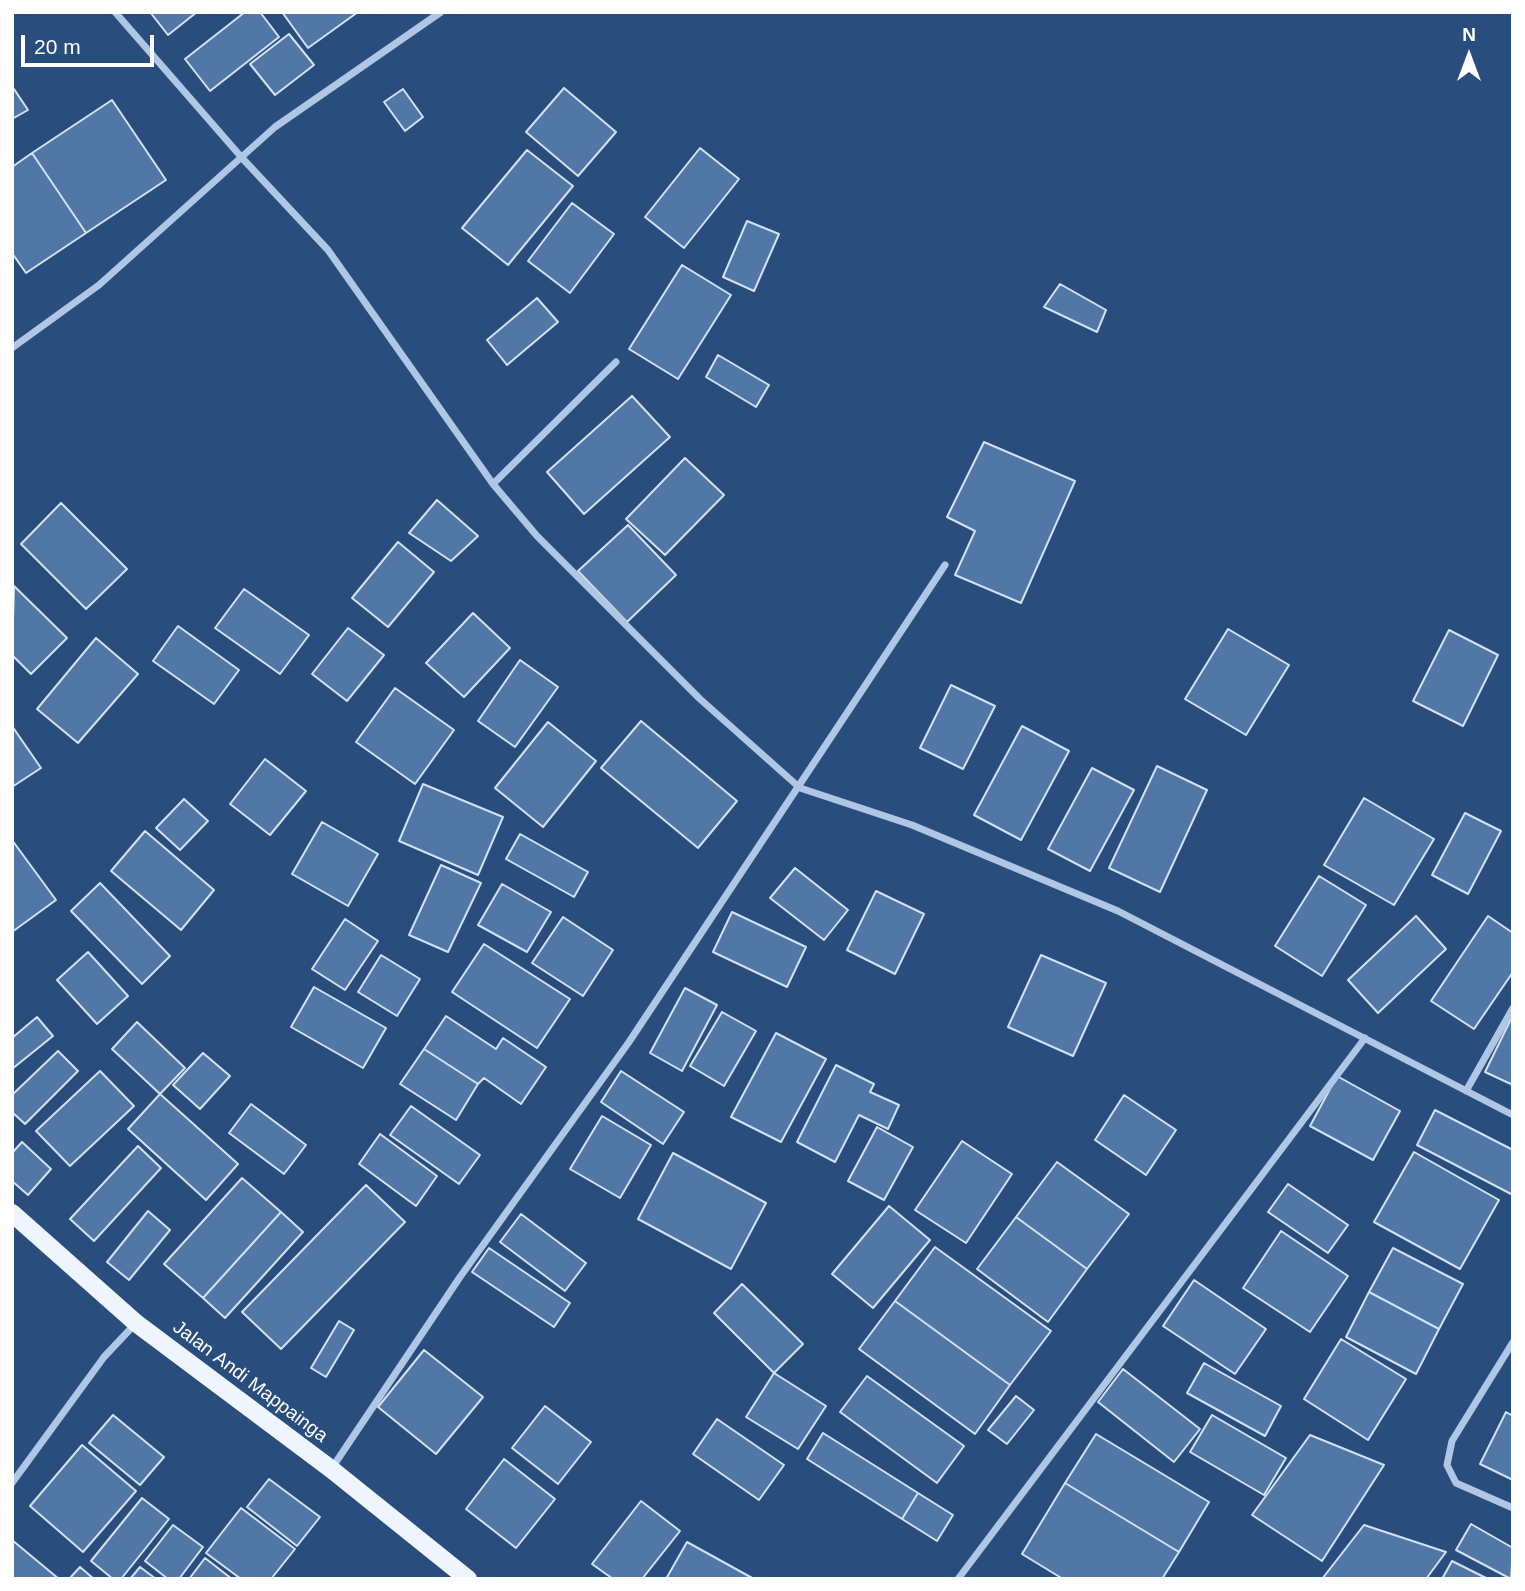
<!DOCTYPE html>
<style>
body{margin:0}
#map{position:relative;width:1525px;height:1591px;overflow:hidden;background:#294e7e;font-family:Helvetica,sans-serif}
canvas{display:block}
.frame{position:absolute;inset:0;border:14px solid #fff;pointer-events:none}
.north{position:absolute;left:1434px;top:21px;width:70px;height:70px;-webkit-text-stroke:5px #294e7e;paint-order:stroke;rotate:0deg;font-size:19px;font-weight:700;line-height:28px;text-align:center;color:#fff}
.north::after{content:'';display:block;margin:auto;width:24px;height:32px;background:#fff;clip-path:polygon(50% 0,100% 100%,50% 72%,0 100%)}
.scale{position:absolute;left:21px;top:35px;width:133px;height:32px;box-sizing:border-box;border:4px solid #fff;border-top:0;padding-left:9px;font-size:21px;line-height:24px;white-space:nowrap;color:#fff;-webkit-text-stroke:5px #294e7e;paint-order:stroke}
</style>
<div id="map">
<canvas width="1525" height="1591"></canvas>
<div class="frame"></div>
<div class="north">N</div>
<div class="scale">20 m</div>
</div>
<script>
const ctx = document.querySelector('canvas').getContext('2d');
ctx.lineJoin = 'round';
function paint(path, color) { ctx.fillStyle = color; ctx.fill(path, 'evenodd'); }
const poly = rows => new Path2D(rows.map(r => 'M' + r).join(''));
function stroke(path, color, width, dash) { ctx.strokeStyle = color; ctx.lineWidth = width; ctx.lineCap = dash ? 'butt' : 'round'; ctx.setLineDash(dash || []); ctx.stroke(path); }
function drawText(font, color, halo, rows, align = 'center') {
  ctx.font = font + ' Helvetica,sans-serif'; ctx.lineWidth = 5; ctx.setLineDash([]); ctx.textBaseline = 'middle'; ctx.strokeStyle = halo; ctx.fillStyle = color; for (const [text, x, y, turn = 0] of rows) {
    ctx.save(); ctx.translate(x, y); ctx.rotate((+turn || 0) * Math.PI / 180); ctx.textAlign = isNaN(turn) ? turn : align; if (halo) ctx.strokeText(text, 0, 0); ctx.fillText(text, 0, 0); ctx.restore();
  }
}
const building = poly([
 [150,12,197,12,168,35,150,12],
 [245,12,260,12,279,37,210,91,185,59,245,12],
 [282,12,358,12,308,48,282,12],
 [289,34,314,65,275,95,250,64,289,34],
 [12,86,28,110,12,119,12,86],
 [564,88,616,132,578,176,526,132,564,88],
 [403,89,423,117,405,131,384,102,403,89],
 [112,100,166,180,86,233,32,153,112,100],
 [700,148,739,179,684,248,645,217,700,148],
 [527,150,573,186,508,265,462,228,527,150],
 [32,153,86,233,26,273,12,253,12,167,32,153],
 [572,203,614,234,570,293,528,261,572,203],
 [747,221,779,234,754,291,723,277,747,221],
 [682,265,731,295,678,379,629,349,682,265],
 [1060,284,1106,310,1097,332,1044,307,1060,284],
 [537,298,558,322,507,365,487,340,537,298],
 [718,355,769,385,756,407,706,377,718,355],
 [632,396,670,437,584,514,547,472,632,396],
 [984,442,1075,481,1021,603,955,575,975,531,947,517,984,442],
 [685,458,724,495,665,555,626,519,685,458],
 [437,500,478,536,451,561,409,533,437,500],
 [61,503,127,569,86,609,21,544,61,503],
 [628,525,676,575,627,622,578,571,628,525],
 [398,542,434,572,388,627,352,598,398,542],
 [14,586,67,638,31,674,12,655,14,586],
 [244,589,309,635,280,674,215,628,244,589],
 [473,613,510,648,464,697,426,663,473,613],
 [178,626,239,670,214,704,153,661,178,626],
 [348,628,384,655,347,701,312,674,348,628],
 [1228,629,1289,665,1246,735,1185,699,1228,629],
 [1449,630,1498,655,1463,726,1413,701,1449,630],
 [96,638,138,674,78,743,37,709,96,638],
 [520,660,558,687,515,747,478,721,520,660],
 [951,685,995,706,963,769,920,748,951,685],
 [395,688,454,730,415,784,356,742,395,688],
 [641,721,737,801,698,848,601,768,641,721],
 [548,722,596,761,543,827,495,788,548,722],
 [12,726,41,768,12,787,12,726],
 [1022,726,1069,751,1021,840,974,815,1022,726],
 [265,759,306,791,270,835,230,804,265,759],
 [1157,766,1207,790,1160,892,1109,868,1157,766],
 [1092,768,1134,790,1090,871,1048,849,1092,768],
 [423,784,503,817,478,875,399,841,423,784],
 [1364,798,1434,839,1394,905,1324,865,1364,798],
 [184,799,208,821,180,850,156,828,184,799],
 [1465,813,1501,831,1468,894,1432,875,1465,813],
 [322,822,378,854,348,906,292,874,322,822],
 [145,831,214,890,181,930,111,871,145,831],
 [520,834,588,872,574,897,506,859,520,834],
 [12,840,56,900,12,932,12,840],
 [441,865,481,883,448,952,409,935,441,865],
 [795,868,848,910,824,940,770,898,795,868],
 [1319,876,1366,905,1322,976,1275,946,1319,876],
 [100,883,170,956,142,984,71,911,100,883],
 [502,884,551,912,527,952,478,925,502,884],
 [876,891,924,914,895,974,847,950,876,891],
 [732,912,806,947,787,987,713,952,732,912],
 [1416,916,1446,949,1378,1013,1348,980,1416,916],
 [1488,916,1513,933,1513,972,1474,1029,1431,1001,1488,916],
 [563,917,613,950,583,996,532,963,563,917],
 [345,919,378,941,345,990,312,969,345,919],
 [484,944,570,999,537,1048,452,992,484,944],
 [88,952,128,996,97,1024,57,980,88,952],
 [381,955,420,979,397,1016,358,992,381,955],
 [1041,955,1106,983,1073,1056,1008,1027,1041,955],
 [314,987,386,1028,363,1068,291,1027,314,987],
 [685,988,717,1005,682,1071,650,1053,685,988],
 [722,1012,756,1031,724,1086,690,1066,722,1012],
 [1513,1015,1513,1085,1485,1072,1513,1015],
 [446,1016,496,1049,503,1038,546,1067,521,1104,484,1078,478,1084,424,1049,446,1016],
 [37,1017,53,1036,12,1069,12,1038,37,1017],
 [137,1022,185,1068,160,1094,112,1049,137,1022],
 [776,1033,826,1059,781,1142,731,1117,776,1033],
 [424,1049,478,1084,456,1120,400,1084,424,1049],
 [58,1051,78,1071,25,1124,12,1112,12,1095,58,1051],
 [203,1053,230,1076,200,1109,173,1085,203,1053],
 [836,1065,874,1084,870,1092,899,1105,888,1129,859,1115,835,1162,797,1142,836,1065],
 [100,1071,134,1106,70,1166,36,1131,100,1071],
 [621,1071,684,1112,663,1144,601,1102,621,1071],
 [1337,1076,1400,1111,1373,1160,1310,1126,1337,1076],
 [160,1094,238,1164,206,1200,128,1129,160,1094],
 [1124,1095,1176,1130,1146,1175,1095,1140,1124,1095],
 [251,1104,306,1145,284,1174,229,1133,251,1104],
 [411,1106,480,1155,459,1184,390,1135,411,1106],
 [1435,1110,1513,1150,1513,1195,1417,1145,1435,1110],
 [602,1116,651,1145,620,1198,570,1169,602,1116],
 [877,1127,913,1147,884,1200,848,1181,877,1127],
 [380,1134,437,1176,416,1206,359,1164,380,1134],
 [962,1141,1012,1174,966,1243,915,1210,962,1141],
 [22,1142,51,1169,28,1195,12,1181,12,1153,22,1142],
 [138,1146,161,1168,94,1241,70,1219,138,1146],
 [1414,1152,1499,1200,1460,1269,1374,1222,1414,1152],
 [673,1153,766,1203,731,1269,638,1219,673,1153],
 [1057,1162,1129,1214,1087,1269,1016,1217,1057,1162],
 [242,1178,281,1212,203,1298,164,1264,242,1178],
 [1288,1184,1348,1225,1328,1253,1268,1212,1288,1184],
 [366,1185,405,1222,281,1349,242,1312,366,1185],
 [889,1206,930,1240,873,1308,832,1274,889,1206],
 [148,1211,170,1230,129,1280,107,1262,148,1211],
 [281,1212,303,1232,225,1318,203,1298,281,1212],
 [521,1214,586,1263,565,1291,500,1242,521,1214],
 [1016,1217,1087,1269,1048,1322,977,1269,1016,1217],
 [1281,1231,1348,1276,1310,1332,1243,1288,1281,1231],
 [935,1247,1051,1331,1010,1385,895,1301,935,1247],
 [489,1248,570,1303,554,1327,472,1272,489,1248],
 [1393,1248,1463,1284,1439,1329,1369,1292,1393,1248],
 [1194,1280,1266,1329,1235,1374,1163,1326,1194,1280],
 [742,1284,803,1344,774,1373,714,1313,742,1284],
 [1369,1292,1439,1329,1416,1374,1346,1337,1369,1292],
 [895,1301,1010,1385,975,1434,859,1349,895,1301],
 [339,1321,354,1330,326,1377,311,1368,339,1321],
 [1341,1339,1406,1379,1368,1440,1304,1399,1341,1339],
 [424,1350,483,1397,436,1454,378,1407,424,1350],
 [1204,1363,1281,1406,1265,1436,1187,1393,1204,1363],
 [1123,1369,1200,1429,1174,1462,1098,1402,1123,1369],
 [774,1373,826,1406,798,1449,746,1417,774,1373],
 [867,1376,964,1446,937,1483,840,1412,867,1376],
 [1016,1396,1034,1410,1007,1444,988,1430,1016,1396],
 [545,1406,591,1442,558,1484,512,1448,545,1406],
 [1506,1412,1513,1416,1513,1480,1480,1464,1506,1412],
 [113,1415,164,1457,140,1485,89,1443,113,1415],
 [1212,1415,1286,1458,1264,1495,1190,1452,1212,1415],
 [717,1419,784,1465,759,1500,693,1454,717,1419],
 [823,1433,918,1493,902,1519,807,1459,823,1433],
 [1096,1434,1209,1502,1179,1552,1065,1483,1096,1434],
 [1310,1435,1384,1465,1322,1561,1252,1515,1310,1435],
 [82,1445,136,1491,83,1552,30,1506,82,1445],
 [504,1459,555,1499,516,1548,466,1509,504,1459],
 [269,1479,320,1517,297,1546,247,1507,269,1479],
 [1065,1483,1179,1552,1162,1579,1063,1579,1022,1554,1065,1483],
 [918,1493,953,1515,937,1541,902,1519,918,1493],
 [142,1498,169,1519,121,1579,113,1579,91,1561,142,1498],
 [641,1501,680,1531,642,1579,613,1579,592,1564,641,1501],
 [241,1508,295,1549,271,1579,241,1579,206,1553,241,1508],
 [1471,1524,1513,1548,1511,1579,1456,1550,1471,1524],
 [173,1525,203,1547,179,1579,168,1579,145,1561,173,1525],
 [1364,1525,1446,1552,1426,1579,1322,1579,1364,1525],
 [12,1540,59,1579,12,1579,12,1540],
 [687,1542,754,1579,666,1579,687,1542],
 [205,1558,232,1579,189,1579,205,1558],
 [1452,1561,1488,1579,1442,1579,1452,1561],
 [80,1567,94,1579,69,1579,80,1567],
 [140,1567,156,1579,130,1579,140,1567]
]);
paint(building, '#5177a6');
stroke(building, '#d2e1f4', 2);
stroke(poly([
 [115,12,243,159,328,250,493,484,537,536,700,699,800,788,912,825,1118,911,1513,1115],
 [12,348,99,285,275,127,441,12],
 [493,484,616,362],
 [1466,1091,1513,1008],
 [1513,1342,1452,1441,1447,1465,1456,1483,1513,1508],
 [332,1468,460,1277,629,1042,945,565],
 [12,1483,104,1357,136,1323],
 [958,1579,1365,1038]
]), '#afc7e5', 7);
stroke(poly([
 [12,1213,136,1323,331,1469,468,1579]
]), '#eff4fd', 18);
drawText('19px', '#fff', '#294e7e', [
 ["Jalan Andi Mappainga",250,1382,37]
]);
</script>
